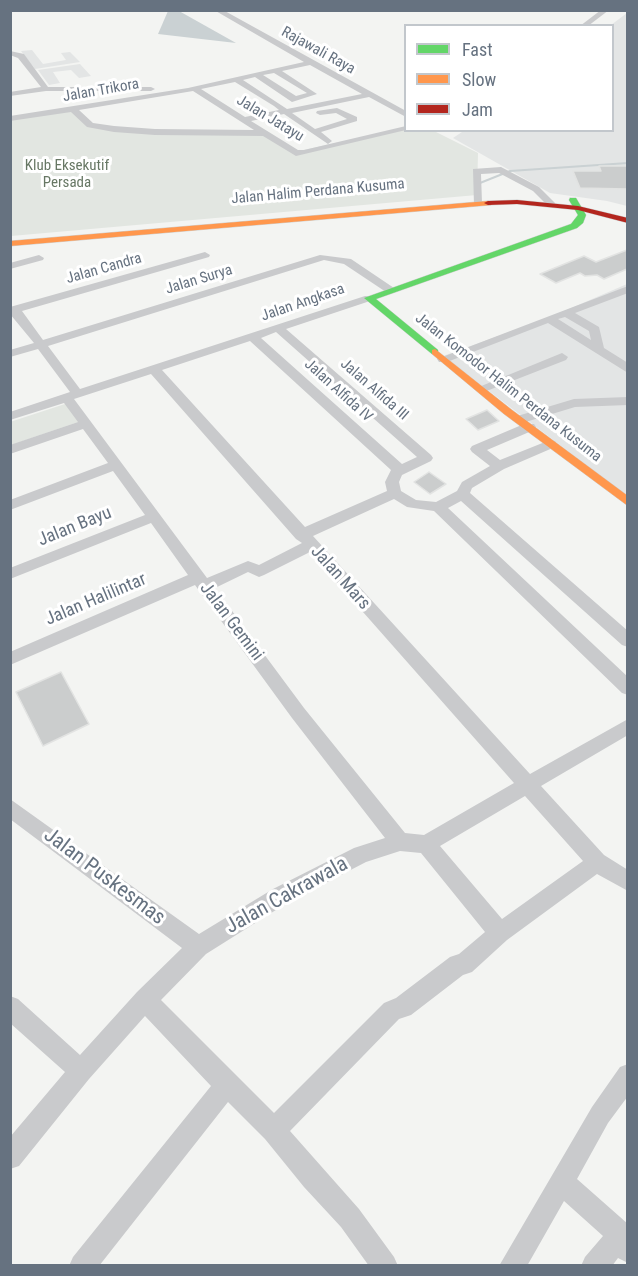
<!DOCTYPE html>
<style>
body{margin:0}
#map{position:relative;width:638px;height:1276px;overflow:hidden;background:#f3f4f2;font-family:"Roboto Condensed",sans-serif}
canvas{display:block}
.frame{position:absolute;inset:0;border:12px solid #667280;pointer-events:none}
.legend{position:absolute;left:404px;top:24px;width:210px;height:108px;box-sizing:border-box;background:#fff;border:2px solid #c2c7cc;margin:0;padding:8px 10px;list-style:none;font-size:18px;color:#667280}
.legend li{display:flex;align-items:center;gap:12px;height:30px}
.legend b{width:30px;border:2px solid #c2c7cc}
</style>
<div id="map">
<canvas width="638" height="1276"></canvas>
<div class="frame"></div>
<ul class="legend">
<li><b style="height:8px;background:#63d668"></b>Fast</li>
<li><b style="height:8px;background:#ff974d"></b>Slow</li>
<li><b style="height:8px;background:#b3261e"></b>Jam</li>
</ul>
</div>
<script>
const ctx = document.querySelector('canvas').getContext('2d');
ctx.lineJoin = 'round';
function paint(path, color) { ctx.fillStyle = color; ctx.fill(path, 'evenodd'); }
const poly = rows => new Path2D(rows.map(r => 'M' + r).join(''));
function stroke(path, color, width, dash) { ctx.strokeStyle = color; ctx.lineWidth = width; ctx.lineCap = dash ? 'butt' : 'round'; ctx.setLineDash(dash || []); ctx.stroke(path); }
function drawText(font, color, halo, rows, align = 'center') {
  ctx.font = font + ' "Roboto Condensed",sans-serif'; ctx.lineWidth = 6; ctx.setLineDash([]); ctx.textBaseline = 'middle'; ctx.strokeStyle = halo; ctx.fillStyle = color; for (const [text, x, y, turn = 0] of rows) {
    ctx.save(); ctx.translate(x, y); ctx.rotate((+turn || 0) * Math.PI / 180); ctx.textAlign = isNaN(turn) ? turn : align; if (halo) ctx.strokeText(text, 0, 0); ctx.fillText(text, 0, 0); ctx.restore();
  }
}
paint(poly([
 [627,13,627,206,607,201,550,193,453,138,465,130,612,130,611,25],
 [32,50,43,64,66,60,61,53,70,52,80,62,35,69,21,51],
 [80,64,91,76,79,78,71,70,53,72,60,83,49,85,38,70],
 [627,284,627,496,443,356,548,318]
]), '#e3e5e5');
paint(poly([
 [74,110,90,125,114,129,264,133,294,152,405,128,406,130,434,131,478,153,477,195,11,236,10,119],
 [68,403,81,421,11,445,10,422]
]), '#e2e6e1');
paint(poly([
 [168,11,179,11,236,43,158,34]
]), '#cad1d3');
stroke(poly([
 [480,183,510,171,628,163]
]), '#cad1d3', 2);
const building = poly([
 [599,166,627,166,627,189,580,188,573,171,601,171,599,166],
 [627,250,627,269,604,279,597,275,585,276,580,273,556,283,540,274,584,256,596,262,627,250],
 [487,410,499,421,478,430,466,419,487,410],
 [429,472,446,484,430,494,414,482,429,472],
 [61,672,89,724,43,746,16,692,61,672]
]);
paint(building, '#cbcdcd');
stroke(building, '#e2e3e2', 1.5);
const fast = poly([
 [570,198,576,198,586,215,583,223,577,228,376,299,438,350,438,354,432,354,364,298,571,224,578,215,569,200,570,198]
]);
const slow = poly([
 [488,201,492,203,491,205,10,246,10,241,488,201],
 [435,349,512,410,628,496,628,506,504,414,432,354,432,350,435,349]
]);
const jam = poly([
 [517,200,578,206,628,218,628,223,578,210,517,204,488,205,484,203,488,201,517,200]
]);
stroke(fast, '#cfd0d0', 1);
stroke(slow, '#cfd0d0', 1);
stroke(jam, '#cfd0d0', 1);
paint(poly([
 [214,10,223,10,406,111,406,117,369,97,292,113,315,129,347,119,336,113,320,115,316,113,317,111,337,108,357,117,357,121,321,132,332,141,328,144,284,114,251,121,298,150,304,150,406,126,406,130,296,156,263,136,155,135,114,132,87,127,71,112,10,121,10,116,188,88,304,62,214,10],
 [310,65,362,94,287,109,243,80,255,77,292,102,317,94,282,71,310,65],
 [274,73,307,93,296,96,263,75,274,73],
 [235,82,274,106,279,110,245,117,201,89,235,82],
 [193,91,254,130,155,129,114,126,93,123,79,110,193,91],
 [601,10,609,10,588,26,580,26,601,10],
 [10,51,24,54,48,87,151,87,155,89,151,91,46,91,10,96,10,92,41,87,18,58,10,55,10,51],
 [501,167,539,187,555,203,555,207,549,207,533,191,499,173,481,174,482,203,474,205,473,169,501,167],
 [205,252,210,255,209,257,22,311,43,340,320,255,351,259,394,288,394,292,386,292,344,264,324,260,48,346,80,389,365,296,373,296,373,300,286,329,431,455,433,458,431,461,402,475,399,482,401,491,416,500,436,502,457,491,462,482,490,466,472,452,470,449,472,446,524,424,534,424,536,427,534,430,487,450,500,460,550,440,555,441,557,444,555,447,504,469,472,488,470,493,628,631,628,647,622,645,461,501,448,508,628,677,628,695,622,693,434,511,407,507,394,499,313,536,530,774,628,719,628,735,541,786,604,855,628,870,628,891,597,874,507,940,472,972,463,975,411,1015,399,1019,290,1131,359,1209,394,1257,398,1266,369,1266,341,1227,304,1187,265,1139,228,1102,99,1266,69,1266,73,1257,211,1086,145,1016,89,1079,19,1166,10,1169,10,1137,65,1072,10,1023,10,996,18,999,80,1055,137,992,182,948,10,819,10,799,199,934,273,889,354,848,385,838,292,718,195,585,10,665,10,652,188,575,151,523,10,579,10,568,145,515,113,471,10,510,10,500,108,463,83,429,10,454,10,445,78,422,64,403,10,420,10,412,70,392,38,349,10,357,10,350,34,343,10,314,10,307,205,252],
 [276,332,417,457,402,464,261,338,276,332],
 [250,341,391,470,385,482,387,491,305,527,162,370,250,341],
 [151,374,296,539,302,543,259,565,248,561,207,578,74,399,151,374],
 [310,552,514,783,424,835,405,833,304,708,215,588,248,572,259,577,264,575,310,552],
 [525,796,583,861,502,919,440,846,525,796],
 [400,851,421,853,485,932,459,954,450,957,396,998,384,1003,274,1113,161,1000,206,954,287,903,366,862,400,851],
 [39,255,44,258,43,260,10,269,10,263,39,255],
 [628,286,628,293,575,313,599,327,604,348,628,363,628,373,548,323,447,362,439,362,437,359,628,286],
 [565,317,589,331,591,340,558,319,565,317],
 [562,353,568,357,566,360,484,392,480,393,474,389,562,353],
 [628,397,628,405,575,407,519,424,512,420,514,417,574,399,628,397],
 [628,1064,628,1096,608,1123,577,1179,628,1224,628,1263,618,1258,612,1266,581,1266,585,1257,603,1236,564,1201,527,1266,499,1266,592,1107,620,1067,628,1064]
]), '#c9cacc');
paint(fast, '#63d668');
paint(slow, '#ff974d');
paint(jam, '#b3261e');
drawText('15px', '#667280', '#fff', [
 ["Rajawali Raya",318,51,29],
 ["Jalan Trikora",101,91,-10],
 ["Jalan Jatayu",270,119,31],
 ["Jalan Halim Perdana Kusuma",318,192,-5],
 ["Jalan Candra",104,269,-16],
 ["Jalan Surya",199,280,-17],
 ["Jalan Angkasa",303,303,-19],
 ["Jalan Komodor Halim Perdana Kusuma",508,388,38],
 ["Jalan Alfida III",374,390,41],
 ["Jalan Alfida IV",338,391,42]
]);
drawText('15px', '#677764', '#fff', [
 ["Klub Eksekutif",67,166],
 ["Persada",67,183]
]);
drawText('18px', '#667280', '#fff', [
 ["Jalan Bayu",75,527,-22],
 ["Jalan Mars",340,578,48],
 ["Jalan Halilintar",96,600,-23],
 ["Jalan Gemini",231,622,53]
]);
drawText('21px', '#667280', '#fff', [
 ["Jalan Puskesmas",104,877,37],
 ["Jalan Cakrawala",287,896,-29]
]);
</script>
